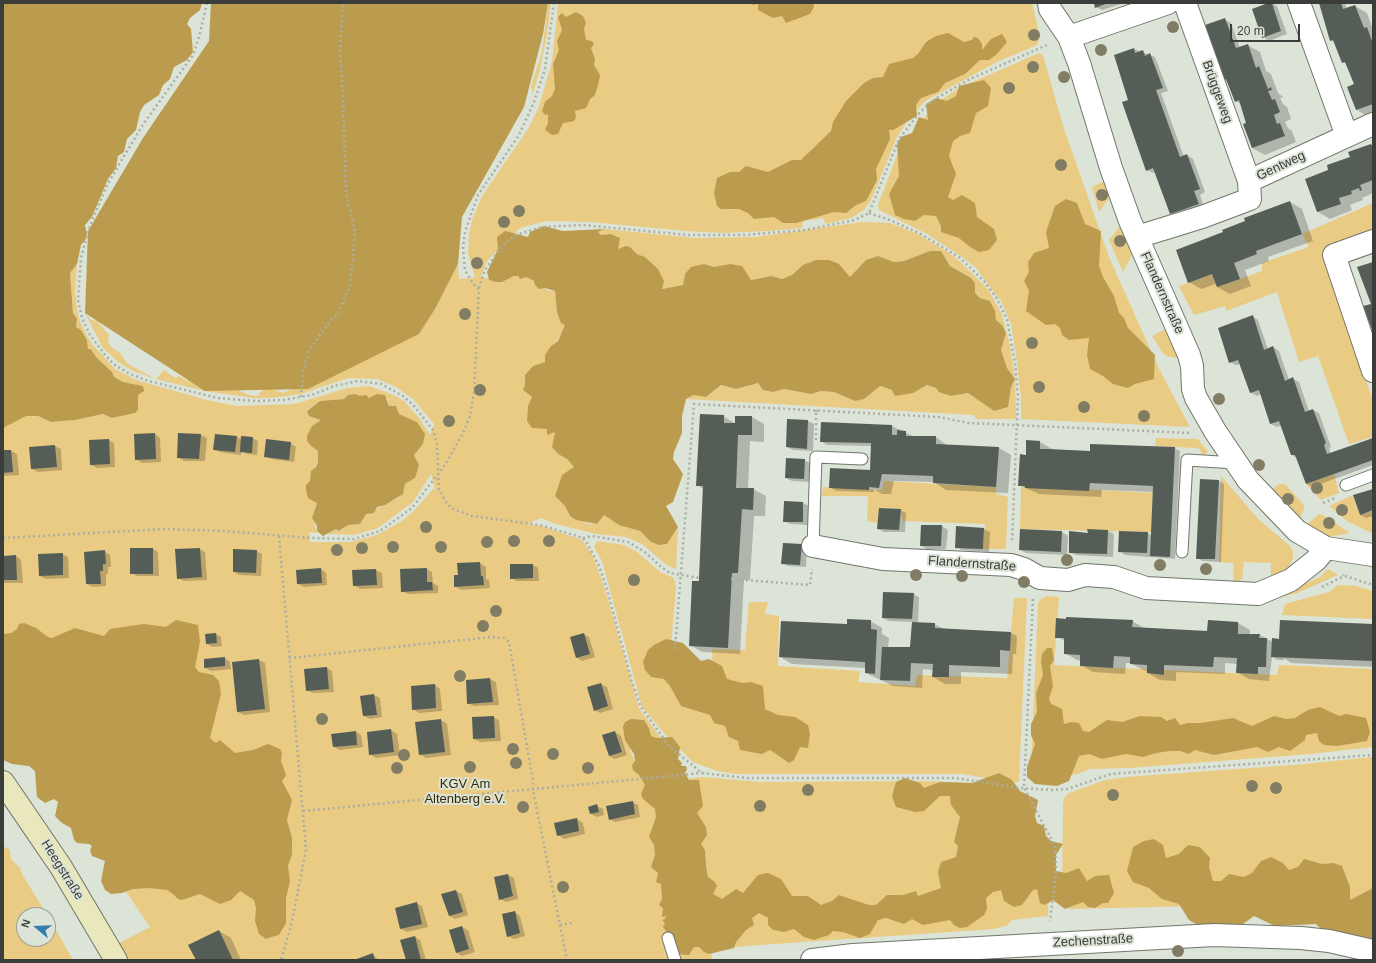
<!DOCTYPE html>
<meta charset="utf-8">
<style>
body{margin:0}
#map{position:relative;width:1376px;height:963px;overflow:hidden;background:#dce3d7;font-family:Arial,sans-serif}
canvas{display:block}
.frame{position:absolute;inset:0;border:4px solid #3a3d39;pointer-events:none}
.north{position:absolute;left:16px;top:907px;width:40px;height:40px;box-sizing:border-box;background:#dce3d7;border:1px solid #9ba198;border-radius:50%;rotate:289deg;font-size:11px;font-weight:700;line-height:16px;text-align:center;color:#3a3d39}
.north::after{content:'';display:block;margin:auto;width:14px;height:18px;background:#357cb1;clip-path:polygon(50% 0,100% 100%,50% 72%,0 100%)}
.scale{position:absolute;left:1230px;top:24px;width:70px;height:18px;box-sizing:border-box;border:2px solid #3a3d39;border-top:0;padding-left:5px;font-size:12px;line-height:14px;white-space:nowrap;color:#3a3d39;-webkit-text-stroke:3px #dce3d7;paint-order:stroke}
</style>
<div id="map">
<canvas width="1376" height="963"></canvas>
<div class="frame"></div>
<div class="north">N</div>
<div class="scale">20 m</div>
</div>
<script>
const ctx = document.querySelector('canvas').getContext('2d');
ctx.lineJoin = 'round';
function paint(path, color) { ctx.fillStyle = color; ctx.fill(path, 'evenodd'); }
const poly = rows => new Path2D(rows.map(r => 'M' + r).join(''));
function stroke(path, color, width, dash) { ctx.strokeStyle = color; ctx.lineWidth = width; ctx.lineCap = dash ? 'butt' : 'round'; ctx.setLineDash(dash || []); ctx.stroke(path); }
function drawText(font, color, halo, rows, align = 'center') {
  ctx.font = font + ' Arial,sans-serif'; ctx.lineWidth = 4; ctx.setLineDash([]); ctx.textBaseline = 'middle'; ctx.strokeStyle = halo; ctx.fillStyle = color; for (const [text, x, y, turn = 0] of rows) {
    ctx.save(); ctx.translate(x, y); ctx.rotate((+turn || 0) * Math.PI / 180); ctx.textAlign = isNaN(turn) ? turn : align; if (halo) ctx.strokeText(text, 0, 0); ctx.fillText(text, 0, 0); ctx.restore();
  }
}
paint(poly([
 [548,3,551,3,548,29,540,69,533,94,531,86,542,52],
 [558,3,1032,3,1040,37,1037,45,997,62,925,101,908,120,897,137,871,200,864,210,851,218,826,224,823,218,803,221,802,228,768,231,723,233,686,231,591,222,546,221,520,228,487,261,481,277,502,282,514,276,526,277,549,291,555,291,555,295,566,325,557,341,551,346,545,363,533,366,525,375,525,385,532,397,528,406,528,413,532,428,546,428,555,432,558,454,567,459,574,467,555,496,565,506,570,516,589,524,597,524,604,515,613,521,640,531,651,542,667,544,678,527,676,569,668,566,642,544,626,537,596,534,556,524,541,518,527,524,541,526,582,540,592,554,605,589,639,708,667,747,630,750,644,784,702,777,761,782,924,781,972,783,1050,851,1048,916,1012,920,1006,926,994,929,745,946,711,950,712,960,115,960,108,949,150,927,76,818,3,724,3,424,26,416,38,416,51,422,75,420,103,414,112,418,135,413,138,410,138,395,143,386,123,382,114,377,112,372,97,358,92,349,88,349,87,340,81,330,76,327,77,319,73,313,70,273,77,264,75,291,78,315,81,324,91,343,115,369,136,380,207,400,237,406,295,404,347,388,369,386,394,395,404,401,419,418,430,435,434,424,413,399,396,387,377,379,348,378,301,394,273,398,253,398,205,391,156,379,133,371,117,361,103,348,85,313,91,320,97,321,109,335,108,341,111,347,119,352,128,364,156,379,164,370,175,378,179,376,187,381,193,380,233,388,249,395,257,396,266,387,283,393,330,373,336,375,377,353,419,334,435,309,458,264,459,279,475,278,468,254,469,234,472,220,482,196,528,129,538,109,552,62],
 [348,395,388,399,389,406,399,414,417,422,422,432,423,444,414,455,417,460,415,478,405,484,404,488,398,498,366,514,360,524,348,525,342,530,339,531,336,529,328,534,354,535,378,528,413,502,431,474,435,490,433,489,414,511,402,521,377,535,350,542,310,542,309,532,317,533,317,531,312,518,317,502,310,481,310,476,318,462,318,451,311,446,307,441,312,426,321,420,307,410,320,401,344,399],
 [1039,53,1042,54,1044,59,1064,129,1109,257,1159,369,1190,427,1021,419,1021,398,1016,355,1011,324,1001,301,976,268,962,257,927,234,879,210,878,205,897,155,935,104,961,87],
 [1105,181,1110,197,1099,212,1092,187],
 [1373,203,1373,234,1324,252,1373,401,1373,437,1349,444,1318,356,1299,362,1277,292,1226,311,1225,306,1194,315,1179,286,1212,274,1217,287,1262,271,1262,263,1309,247,1302,234],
 [862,222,890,223,916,233,954,256,988,289,1002,315,1010,346,1015,379,1016,419,976,419,974,415,686,399,693,395,706,397,722,385,736,389,758,383,763,390,773,392,784,389,811,394,821,391,834,392,855,401,864,399,880,386,892,390,921,389,927,385,936,388,950,396,968,393,994,411,1009,398,1011,387,1015,379,1007,368,1001,350,1006,333,1002,325,996,320,990,301,980,298,975,293,975,283,971,278,950,266,941,251,930,251,904,261,894,262,878,256,866,260,850,277,839,264,804,265,792,275,782,279,771,276,750,280,730,264,714,267,704,264,685,274,683,285,662,289,658,269,645,257,637,254,630,247,617,249,620,238,611,234,601,235,598,232,604,229,696,238,755,237],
 [1121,225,1133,253,1123,272,1109,240],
 [1168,328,1178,356,1176,358,1167,356,1163,353,1152,336],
 [1156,438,1198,439,1208,452,1202,456,1200,449,1195,448,1155,446],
 [1334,474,1339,493,1321,500,1306,484],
 [1221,476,1259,520,1290,546,1293,551,1293,558,1287,571,1279,575,1271,576,1271,563,1244,562,1242,579,1234,583,1233,563,1219,562],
 [884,481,996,487,996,494,1008,497,1006,549,983,549,985,524,903,521,900,509,879,508,878,523,867,521,868,496,822,496,823,487,882,490],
 [1279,484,1285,484,1304,505,1304,509,1299,520,1272,490],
 [1025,486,1153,493,1151,532,1020,529,1021,487],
 [1353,495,1360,515,1373,511,1373,534,1347,521,1329,506],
 [1319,514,1323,515,1350,533,1327,537,1305,526],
 [597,541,624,545,637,552,660,572,674,578,676,587,670,658,713,665,712,649,745,650,749,602,768,602,765,614,779,616,778,666,860,671,858,682,915,686,917,675,1007,678,1014,598,1027,598,1019,781,1015,783,1010,782,962,774,736,774,717,771,693,762,664,733,642,707,602,561,594,547],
 [1328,569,1338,575,1297,593,1281,597,1282,595,1320,577],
 [1338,585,1356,586,1373,591,1373,619,1282,615,1285,604,1329,592],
 [1047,596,1059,597,1054,665,1277,675,1279,665,1373,669,1373,747,1310,754,1129,768,1090,769,1078,774,1063,776,1031,769,1038,603,1041,599],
 [1373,757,1373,930,1202,906,1070,909,1062,900,1063,806,1064,798,1069,793,1105,780,1126,777,1293,765],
 [3,846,10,850,11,859,20,868,22,874,47,915,24,915,24,939,48,939,48,916,73,960,3,960]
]), '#e9cb83');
paint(poly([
 [3,3,202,3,200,10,190,18,187,24,191,29,193,52,187,60,174,67,170,79,163,85,159,95,144,105,140,112,136,130,127,139,124,152,118,156,116,168,108,179,92,217,85,225,87,234,86,239,81,245,77,264,70,273,73,313,77,319,76,327,81,330,87,340,88,349,91,349,97,358,112,372,114,377,123,382,143,386,144,391,138,395,138,410,135,413,112,418,103,414,75,420,51,422,38,416,26,416,3,428],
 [211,3,548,3,543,34,524,107,462,217,458,264,435,309,419,334,308,389,205,391,85,313,88,231,143,138,209,41],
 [747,3,813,3,814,7,810,14,786,23,782,16,773,18,758,10,758,3,754,5],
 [576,12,583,16,586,23,584,29,586,40,592,41,594,44,591,48,595,59,594,65,600,75,599,81,595,95,590,99,586,108,575,111,576,117,574,121,563,123,558,134,552,135,545,130,548,123,548,114,545,115,542,111,545,102,552,96,555,89,553,64,559,50,557,41,562,30,558,17,562,13,566,17],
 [948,33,964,42,972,40,974,37,978,38,982,44,982,50,991,39,1002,34,1007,42,997,54,989,60,980,60,965,74,945,83,938,92,921,98,916,105,917,116,893,130,889,130,890,139,876,169,877,180,866,201,856,205,846,213,834,212,796,223,783,223,774,217,754,219,748,213,739,209,721,209,717,206,714,194,717,178,730,172,739,172,746,166,768,172,792,160,801,160,831,131,833,122,846,101,864,83,873,78,883,77,889,64,913,58,918,54,926,42,936,36],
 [984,80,991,88,988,106,976,113,970,133,960,136,953,141,949,156,956,174,948,197,953,200,962,195,975,203,977,217,994,229,997,240,989,250,979,252,970,247,959,238,941,232,941,226,936,216,924,215,915,221,904,219,895,215,889,194,899,176,897,144,901,137,912,133,919,117,928,120,926,104,936,98,947,101,956,96,959,86],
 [1066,199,1077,203,1085,224,1101,231,1099,266,1103,277,1114,296,1119,313,1124,318,1128,328,1155,355,1154,379,1135,384,1128,388,1113,384,1103,376,1090,369,1087,355,1089,338,1069,340,1062,335,1060,328,1055,324,1046,325,1026,311,1029,290,1024,281,1029,272,1028,262,1034,253,1049,248,1046,232,1055,206],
 [544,226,563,231,604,229,598,232,601,235,611,234,620,238,618,249,626,246,630,247,637,254,645,257,658,269,664,281,662,289,683,285,685,274,691,267,704,264,714,267,730,264,742,266,751,280,771,276,782,279,792,275,803,265,816,260,829,260,839,264,850,277,866,260,878,256,894,262,904,261,930,251,941,251,950,266,971,278,975,283,975,293,980,298,990,301,995,311,996,320,1002,325,1006,333,1001,350,1007,368,1015,379,1011,387,1008,407,994,411,968,393,951,396,939,392,936,388,927,385,913,393,895,396,892,390,880,386,864,399,855,401,834,392,821,391,811,394,784,389,773,392,763,390,758,383,736,389,721,385,706,397,693,395,686,399,682,416,682,433,674,452,673,459,683,474,673,502,666,506,678,527,667,544,659,545,651,542,640,531,619,525,604,515,597,524,576,520,570,516,565,506,555,496,562,475,574,467,567,459,558,454,552,447,555,432,547,435,547,429,532,428,527,421,528,406,532,397,523,390,525,385,525,375,533,366,545,362,545,355,551,346,558,341,565,325,561,323,557,312,555,291,545,288,539,289,535,285,534,281,526,277,520,279,518,276,514,276,502,282,496,282,489,280,487,272,498,249,497,237,505,231,528,237,530,232],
 [355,394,360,396,366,395,369,398,377,394,385,395,389,406,396,406,399,414,417,422,425,434,423,444,414,455,419,465,415,478,405,484,403,494,385,505,377,507,374,513,366,514,360,524,348,525,339,531,336,529,323,536,317,531,317,526,312,518,317,503,308,498,306,490,306,485,310,481,311,471,316,467,318,462,318,451,311,446,307,441,307,436,312,426,321,420,309,416,307,411,320,401,344,399,348,395],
 [176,620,198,625,200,642,195,667,199,672,213,675,219,681,221,694,210,738,216,743,220,740,235,753,253,750,268,744,280,749,282,753,281,761,286,775,282,781,292,800,287,820,292,838,292,854,288,866,290,881,286,898,286,923,279,935,271,937,266,939,259,934,255,921,256,908,254,900,240,891,231,900,220,904,200,894,182,900,178,899,173,894,167,890,150,888,133,889,122,893,111,894,105,890,101,881,105,861,92,856,90,850,92,846,89,844,77,843,74,840,71,828,62,823,55,816,58,802,54,799,45,803,37,797,35,771,29,766,12,764,3,760,3,634,11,633,17,629,19,624,24,623,36,628,48,637,52,638,75,628,104,636,110,629,144,624,166,627],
 [666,639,683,643,701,661,709,659,722,666,727,679,742,683,751,682,763,686,765,709,778,715,795,717,808,725,810,734,808,748,800,747,794,760,789,763,770,750,762,754,740,750,738,741,729,737,725,726,714,723,710,715,681,706,670,686,664,679,651,677,645,670,643,662,648,650,654,645],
 [1047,648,1052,648,1054,660,1050,666,1053,686,1049,699,1051,704,1062,709,1064,724,1071,722,1079,723,1083,731,1089,732,1107,720,1122,722,1140,716,1161,717,1167,721,1175,718,1180,725,1188,723,1201,723,1233,718,1252,726,1274,716,1286,719,1295,718,1308,710,1320,707,1339,716,1346,714,1366,718,1370,732,1367,741,1337,746,1324,745,1319,741,1317,733,1306,735,1305,740,1290,751,1279,747,1268,752,1257,747,1214,755,1195,750,1189,754,1180,751,1170,751,1156,753,1143,757,1126,754,1102,759,1089,754,1079,756,1069,781,1057,786,1035,784,1027,777,1027,767,1035,744,1031,735,1031,724,1037,712,1036,693,1043,675,1041,662,1042,654],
 [631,719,644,720,649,728,651,736,657,738,672,737,680,747,678,759,682,763,681,766,686,766,687,770,685,773,689,780,699,780,703,806,697,813,706,827,707,835,701,844,705,850,706,866,708,877,715,882,717,886,713,894,722,899,736,889,743,893,758,875,768,873,781,879,792,896,808,896,821,905,832,901,839,895,869,905,876,905,887,895,903,895,916,891,918,896,941,888,938,872,941,862,956,857,958,846,954,842,960,817,951,805,950,796,940,796,924,811,915,812,896,807,892,796,896,782,905,778,920,783,924,788,940,782,972,783,999,773,1012,780,1020,791,1038,800,1035,816,1037,823,1044,826,1046,836,1051,841,1063,844,1056,855,1056,871,1066,873,1079,868,1087,881,1095,876,1109,875,1114,893,1108,903,1103,903,1095,908,1088,907,1083,902,1065,909,1053,900,1045,905,1040,903,1037,889,1033,890,1022,905,1014,907,1004,901,1001,890,993,892,986,898,987,909,984,915,967,927,960,928,954,925,950,920,923,925,912,919,904,924,886,918,878,920,870,934,860,938,843,932,833,931,829,935,814,940,804,937,794,929,784,932,773,930,768,925,768,918,759,913,752,918,754,925,746,930,736,942,734,948,709,954,704,952,699,947,694,947,689,955,674,954,665,934,666,931,663,927,665,923,662,920,665,919,666,916,662,917,663,908,659,905,662,899,661,884,656,882,658,873,651,867,655,855,654,845,649,837,656,817,655,809,643,799,641,794,645,785,639,775,633,770,632,765,635,761,634,754,625,740,623,727,625,722],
 [1154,839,1163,845,1166,858,1179,854,1188,845,1200,847,1210,858,1209,867,1213,881,1221,881,1229,874,1244,877,1252,873,1261,861,1271,857,1283,863,1289,870,1298,867,1304,859,1322,864,1333,863,1342,866,1350,887,1350,900,1373,888,1373,943,1323,931,1316,924,1275,926,1254,916,1236,929,1198,925,1189,920,1179,904,1162,899,1149,888,1133,882,1127,871,1133,847,1144,841]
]), '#bb9c4f');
paint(poly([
 [1095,3,1120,3,1121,4,1102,10,1096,7],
 [1271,3,1277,6,1287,34,1269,41,1263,37],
 [1320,3,1345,3,1347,9,1355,6,1367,13,1373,30,1373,115,1369,117,1357,110,1355,85,1348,65,1343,62,1335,43,1331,40],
 [1225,20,1231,23,1240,48,1247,45,1260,52,1266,71,1271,74,1278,93,1283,97,1280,98,1283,104,1287,107,1291,119,1285,122,1288,128,1292,131,1296,142,1265,155,1252,148,1241,104,1236,101,1229,83,1224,80],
 [1134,49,1155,57,1168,91,1161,93,1184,157,1187,155,1193,159,1205,192,1200,195,1204,207,1177,217,1171,213,1156,172,1153,173,1147,170,1130,100],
 [1371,145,1373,146,1373,193,1362,198,1363,200,1350,205,1352,210,1330,219,1318,212,1330,170],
 [1290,202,1302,209,1313,241,1268,257,1269,261,1245,270,1251,286,1230,294,1217,287,1216,284,1201,289,1189,282,1246,221],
 [1253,317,1258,320,1268,349,1273,347,1279,351,1289,380,1293,379,1299,382,1309,411,1313,410,1319,413,1331,447,1329,448,1331,454,1373,439,1373,465,1312,487,1306,483,1297,458,1292,455,1282,425,1277,427,1271,424,1261,394,1257,396,1251,393,1241,364,1236,365,1230,362],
 [723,416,736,424,736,417,752,417,764,424,764,442,750,441,748,489,753,489,766,496,765,516,754,516,750,580,744,580,740,654,702,652,690,645,700,582,703,489,697,485],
 [788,420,808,421,814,424,813,451,793,450,787,447],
 [892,426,915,437,936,437,948,446,999,448,1011,455,1008,493,946,490,934,482,894,481,891,494,882,494,874,489,874,492,836,491,830,487,871,472,872,446,827,445,821,441],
 [155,434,160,438,161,462,142,463,136,459],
 [179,434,201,435,207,438,205,461,184,461,178,457],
 [216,435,237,437,242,440,252,438,258,441,257,455,247,454,241,451,241,455,220,452,214,449],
 [109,440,114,443,115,467,97,468,91,465],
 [1040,442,1052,449,1052,451,1091,452,1174,448,1180,451,1175,559,1125,555,1119,551,1148,533,1152,536,1154,492,1102,490,1101,497,1039,494,1019,485,1027,456],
 [290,443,296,447,294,462,271,459,265,456],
 [55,446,61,449,62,470,38,472,32,469],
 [3,451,11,451,17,454,19,475,3,476],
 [804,460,810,463,810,482,792,481,786,478],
 [1219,481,1224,484,1221,562,1203,561,1197,558],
 [1373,489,1373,516,1366,518,1360,515],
 [803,503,809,506,808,525,790,524,784,521],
 [900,510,906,513,905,532,884,532,878,529],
 [921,526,942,526,948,530,946,549,926,549,921,545],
 [957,527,984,529,990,532,989,552,962,550,956,547],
 [1021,530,1062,532,1068,536,1067,555,1026,553,1020,550],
 [1108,531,1114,534,1113,557,1076,555,1070,552,1089,534],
 [801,545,807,548,806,567,788,566,782,563],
 [153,549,158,552,159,576,137,576,131,573],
 [199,549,205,552,207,580,184,581,178,578],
 [104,551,110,555,111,567,108,567,108,574,106,574,106,586,93,587,87,584],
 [256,551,262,554,261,576,239,575,234,571],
 [62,554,68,557,69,578,46,579,40,576],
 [16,556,21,560,23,583,3,583,3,557],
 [480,563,486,567,486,579,489,580,490,588,461,590,455,586,459,576],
 [533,565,538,568,539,581,517,581,511,578],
 [321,569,326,573,327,585,304,587,298,584],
 [426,569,432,572,433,583,438,586,438,593,408,594,402,591],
 [376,570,382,573,383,588,360,589,354,585,353,571],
 [913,594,919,597,918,623,934,624,944,629,1011,633,1017,636,1016,654,1013,654,1012,674,961,672,961,684,945,684,933,677,933,670,923,669,922,688,893,686,866,673,866,668,792,664,780,657,848,625,870,621,882,628,882,634,889,638,888,648,911,648,913,622,889,621,883,618],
 [1132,621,1144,628,1208,632,1238,623,1250,630,1250,635,1260,635,1273,642,1373,625,1373,667,1291,663,1284,658,1284,660,1278,660,1272,657,1269,681,1249,679,1237,672,1237,664,1225,663,1225,674,1176,672,1176,681,1160,680,1148,673,1148,671,1143,670,1130,663,1126,663,1125,674,1093,672,1081,665,1081,661,1077,660,1065,653,1066,641,1056,637],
 [216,634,221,637,222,646,213,647,207,644],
 [583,634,589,637,595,657,582,661,576,657],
 [224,658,230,662,231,669,211,671,205,668],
 [259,660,265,663,270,712,244,715,238,712,233,663],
 [327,668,332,671,334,692,313,693,307,690],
 [490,679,496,682,499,705,474,706,468,703,467,681],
 [601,684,607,687,613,709,600,713,595,710],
 [435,685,440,689,442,711,419,713,413,709],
 [374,695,380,698,382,717,370,719,364,716],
 [493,717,499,720,501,741,480,742,474,739],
 [441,720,447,724,451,755,426,758,420,754,416,723],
 [391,730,397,734,400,755,376,758,370,754],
 [356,732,361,735,363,747,340,750,334,747],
 [615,732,621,736,627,755,615,759,609,756],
 [632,802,638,805,640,817,615,822,610,819],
 [597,806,603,809,604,815,597,817,591,814],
 [577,819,583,823,585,834,564,839,558,835],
 [508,875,514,878,518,899,506,902,500,899],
 [456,891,462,894,468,915,455,919,450,916],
 [416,903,422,906,428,927,407,932,401,929,396,908],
 [515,912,520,916,525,936,514,939,508,936],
 [462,927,468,930,475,952,462,956,456,952],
 [219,931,231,938,241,960,197,960],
 [415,937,420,940,426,960,407,960],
 [373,955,379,960,356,960]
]), '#0003');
paint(poly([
 [1094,3,1108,3,1095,8],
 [1268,3,1272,3,1281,31,1262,38,1252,9],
 [1319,3,1341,3,1343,9,1355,5,1364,28,1367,27,1373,44,1373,104,1356,110,1347,87,1354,84,1345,62,1342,63,1333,40,1330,41],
 [1225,18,1236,48,1248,44,1256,68,1259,66,1268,89,1271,87,1272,90,1268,91,1272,100,1275,99,1280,112,1274,115,1277,124,1280,123,1285,136,1252,148,1243,124,1246,123,1239,100,1235,102,1226,79,1223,81,1205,25],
 [1134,48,1135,53,1143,50,1145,56,1150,53,1163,88,1156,90,1180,157,1187,154,1200,189,1194,191,1199,204,1170,214,1153,168,1146,171,1122,102,1128,100,1114,55],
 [1371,144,1373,148,1373,180,1360,185,1362,190,1360,191,1359,188,1351,191,1352,194,1339,198,1341,204,1317,212,1305,179,1328,170,1327,165,1350,157,1348,152],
 [1290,201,1302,234,1256,251,1257,254,1234,263,1240,279,1217,287,1212,274,1188,283,1176,250,1223,232,1222,230,1245,221,1244,218],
 [1373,262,1373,332,1363,306,1371,304,1357,267],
 [1253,315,1264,350,1273,346,1285,381,1293,377,1305,412,1313,409,1326,443,1324,445,1327,454,1373,438,1373,460,1306,484,1295,455,1291,455,1279,421,1270,424,1259,390,1250,393,1238,360,1229,363,1218,328],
 [700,414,724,415,724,423,735,423,735,416,752,416,752,435,738,435,736,488,754,488,753,510,742,509,738,573,732,573,728,648,689,646,692,581,699,581,699,578,703,486,696,486],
 [787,419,808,420,807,449,786,447],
 [821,422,892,425,892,435,897,435,897,430,906,431,906,436,936,436,936,444,999,447,996,487,933,483,933,476,882,474,879,488,869,487,869,490,829,488,830,468,870,470,871,443,820,442],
 [155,433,156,459,135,460,134,434],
 [178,433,201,434,199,459,177,458],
 [215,434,237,436,235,452,213,450],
 [241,436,253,437,252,453,240,452],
 [109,439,110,464,90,465,89,440],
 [266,439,291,442,289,460,264,457],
 [1026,440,1040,441,1040,449,1048,449,1090,451,1090,444,1175,447,1170,557,1150,556,1153,486,1090,483,1089,491,1025,488,1025,486,1018,486,1020,454,1026,455],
 [55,445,57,467,31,469,29,447],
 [3,450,11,450,13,472,3,473],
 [786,458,805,459,804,479,785,478],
 [1200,479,1219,480,1215,559,1196,559],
 [1373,489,1373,510,1360,515,1353,495],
 [784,501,803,502,803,522,783,522],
 [879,508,901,509,899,530,877,529],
 [921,525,942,525,941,546,920,546],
 [956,526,984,528,983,549,955,548],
 [1020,529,1062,531,1061,552,1019,550],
 [1087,529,1108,530,1107,554,1069,553,1069,531,1088,533],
 [1119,531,1148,532,1147,553,1118,552],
 [783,543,802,544,800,565,781,564],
 [130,548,153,548,153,574,130,574],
 [200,548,202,577,177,579,175,549],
 [233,549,257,550,256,573,233,572],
 [105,550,106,564,103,564,103,571,100,571,101,584,86,584,84,552],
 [63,553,63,575,39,576,38,554],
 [16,555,17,580,3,580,3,556],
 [480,562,481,576,483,576,484,585,454,587,454,575,458,575,457,563],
 [510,564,533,564,533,578,510,579],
 [321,568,322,583,297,584,296,570],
 [427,568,427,582,432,582,433,590,401,592,400,569],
 [376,569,377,585,353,586,352,570],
 [883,592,914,593,912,619,882,618],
 [1066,617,1133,620,1132,627,1207,631,1208,620,1238,622,1238,634,1260,634,1259,638,1267,638,1266,667,1258,667,1258,674,1236,673,1237,658,1214,657,1213,667,1164,665,1164,675,1147,673,1147,665,1130,664,1130,657,1114,656,1113,668,1080,666,1080,655,1064,654,1064,638,1055,638,1056,618,1066,619],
 [847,619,871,620,871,629,877,630,875,674,865,673,865,662,779,657,781,621,847,624],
 [1280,620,1373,624,1373,661,1271,657,1272,638,1279,639],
 [912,622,935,623,935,628,1011,632,1010,651,1000,650,1000,667,949,665,949,677,932,677,933,664,911,663,910,681,880,680,882,647,910,647],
 [216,633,217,643,206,644,205,634],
 [584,633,590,654,576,658,570,637],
 [225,657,225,666,204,668,204,659],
 [259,659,265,709,237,712,232,662],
 [327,667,329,689,306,691,304,669],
 [490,678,493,702,467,704,466,680],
 [601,683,608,706,594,711,587,687],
 [435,684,436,708,412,710,411,686],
 [374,694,377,715,363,716,360,696],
 [494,716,495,738,473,739,472,717],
 [441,719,445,752,419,755,415,722],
 [391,729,394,752,369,755,367,732],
 [356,731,357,745,333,747,331,734],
 [615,731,622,752,609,756,602,735],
 [633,801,635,814,609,820,606,806],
 [597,804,599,812,590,814,588,807],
 [577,818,579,831,557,836,554,823],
 [508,874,513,896,499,900,494,877],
 [456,890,463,912,449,916,441,894],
 [417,902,422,924,400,929,395,908],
 [515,911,520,933,507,937,502,914],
 [462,926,469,949,456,953,449,930],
 [219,930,233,960,196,960,188,945],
 [415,936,421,960,406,960,400,940],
 [373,953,375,960,354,960]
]), '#545e57');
const lane = poly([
 [1346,485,1373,475],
 [813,546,816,457,862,459],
 [1182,552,1187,460,1236,463],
 [668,938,675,960]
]);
const street = poly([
 [1049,3,1050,9,1069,37,1079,63,1111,168,1130,221,1189,355,1192,366,1193,389,1196,398,1215,431,1248,480,1297,531,1326,548,1373,555],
 [1185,3,1249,181],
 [1299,3,1347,136],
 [1069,37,1168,3],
 [1137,237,1202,217,1250,199,1249,181,1373,124],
 [1373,241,1334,255,1373,371],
 [813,546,883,559,1011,565,1024,569,1040,578,1068,580,1085,575,1114,577,1146,588,1258,594,1291,580,1316,560,1326,548],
 [812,960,853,955,1214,935,1301,938,1329,941,1373,951]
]);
const secondary = poly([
 [3,782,61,867,116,960]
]);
stroke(lane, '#70766b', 13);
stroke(street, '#70766b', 24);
stroke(secondary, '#70766b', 24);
stroke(poly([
 [207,3,199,37,193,55,144,123,121,161,106,187,88,231,81,258,78,300,82,318,90,335,105,355,115,365,128,373,148,381,218,398,255,401,283,400,312,395,334,386,358,381,381,384,403,396,414,406,433,430,437,445,439,489,447,504,453,509,472,516,540,525,583,538,587,543,599,566,607,589,632,682,641,707,669,746,702,773,747,778,956,778,1019,788,1053,790,1067,789,1111,774,1373,755],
 [869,213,890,220,919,233,959,257,984,281,996,297,1007,319,1015,363,1018,397,1012,542],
 [479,288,485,270,499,250,508,241,516,235,542,227,582,225,689,235,744,235,805,230,855,220,869,213,899,139,920,112,935,99,970,79,1047,45],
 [301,397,303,371,309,350,331,320,338,314,350,285,355,232,346,192,343,97,340,50,343,3],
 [816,440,816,410,817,413],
 [1323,503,1335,498],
 [279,536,306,850,291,926,281,960],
 [3,538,164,529,224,531,311,538,354,539,380,531,412,508,447,462,463,433,470,416,474,393,479,289,473,284,465,270,463,247,465,232,478,195,519,135,534,102,545,69,554,3],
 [583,538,592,536,628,542,645,552,661,567,670,573,699,578],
 [1345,576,1373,585],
 [731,579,810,585,812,569],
 [1322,587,1344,576,1343,575],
 [1033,599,1024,788,1055,846,1056,871,1050,921],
 [675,649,694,404,939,417,969,423,1190,433],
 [289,658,491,637,504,638,509,642,533,781,533,790,567,960],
 [303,811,702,773],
 [560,925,572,923]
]), '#aaafa6', 2.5, [2, 3]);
stroke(lane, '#fff', 11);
stroke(street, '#fff', 22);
stroke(secondary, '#e8e8bc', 22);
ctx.fillStyle = '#817d64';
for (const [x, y] of [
 [1173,27],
 [1034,35],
 [1101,50],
 [1033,67],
 [1064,77],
 [1009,88],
 [1061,165],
 [1102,195],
 [519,211],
 [504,222],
 [1120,241],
 [477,263],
 [465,314],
 [1032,343],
 [1039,387],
 [480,390],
 [1219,399],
 [1084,407],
 [1144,416],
 [449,421],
 [1259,465],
 [1317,488],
 [1288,499],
 [1342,510],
 [1329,523],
 [426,527],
 [514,541],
 [549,541],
 [487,542],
 [393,547],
 [441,547],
 [362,548],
 [337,550],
 [1067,560],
 [1160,565],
 [1206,569],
 [916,575],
 [962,576],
 [634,580],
 [1024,582],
 [496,611],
 [483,626],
 [460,676],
 [322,719],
 [513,749],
 [553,754],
 [404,755],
 [516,763],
 [470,767],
 [397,768],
 [588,768],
 [1252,786],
 [1276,788],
 [808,790],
 [1113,795],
 [760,806],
 [523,807],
 [563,887],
 [1178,951]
]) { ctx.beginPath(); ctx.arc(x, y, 6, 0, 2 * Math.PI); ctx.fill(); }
drawText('13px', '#3a3d39', '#dce3d7', [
 ["Brüggeweg",1217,92,70],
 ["Gentweg",1281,166,-25],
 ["Flandernstraße",1162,293,66],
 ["Flandernstraße",972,564,4],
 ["Heegstraße",62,870,58],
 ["Zechenstraße",1093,941,-3]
]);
drawText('13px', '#362a06', '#dce3d7', [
 ["KGV Am",465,784],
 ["Altenberg e.V.",465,799]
]);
</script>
